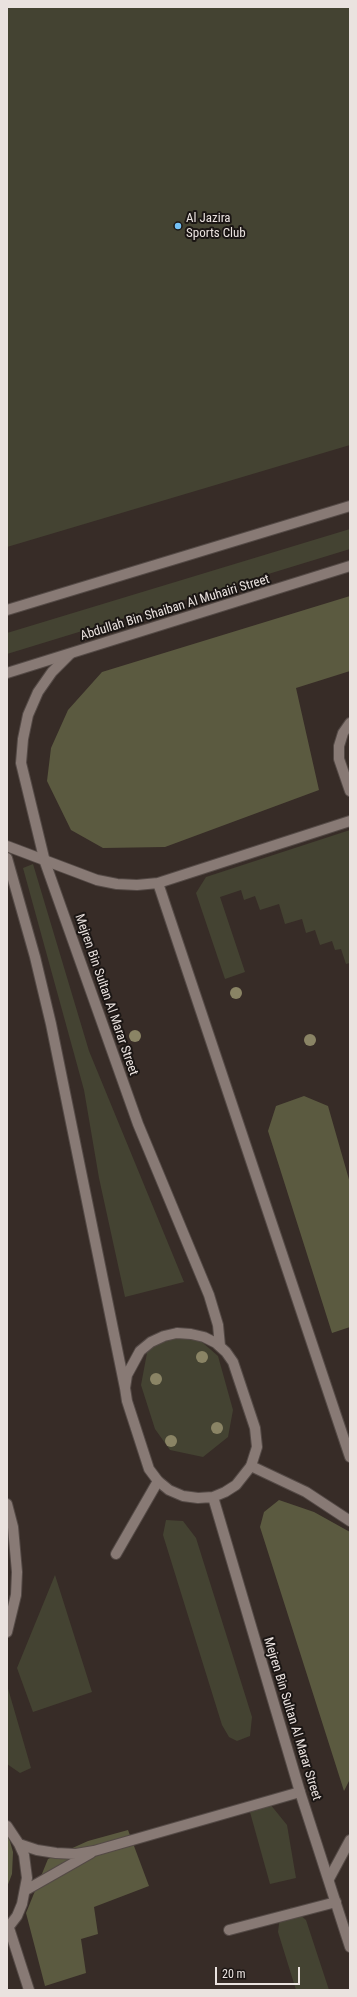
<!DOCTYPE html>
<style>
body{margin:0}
#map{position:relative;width:357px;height:1997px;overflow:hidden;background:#372c27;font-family:"Roboto Condensed",sans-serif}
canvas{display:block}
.frame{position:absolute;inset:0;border:8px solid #eae2df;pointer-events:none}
.scale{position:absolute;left:215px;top:1967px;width:85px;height:18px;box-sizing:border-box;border:2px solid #eae2df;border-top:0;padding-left:5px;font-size:12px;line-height:14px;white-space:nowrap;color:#eae2df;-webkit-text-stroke:3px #1b1614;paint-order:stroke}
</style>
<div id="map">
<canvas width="357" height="1997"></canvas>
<div class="frame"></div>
<div class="scale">20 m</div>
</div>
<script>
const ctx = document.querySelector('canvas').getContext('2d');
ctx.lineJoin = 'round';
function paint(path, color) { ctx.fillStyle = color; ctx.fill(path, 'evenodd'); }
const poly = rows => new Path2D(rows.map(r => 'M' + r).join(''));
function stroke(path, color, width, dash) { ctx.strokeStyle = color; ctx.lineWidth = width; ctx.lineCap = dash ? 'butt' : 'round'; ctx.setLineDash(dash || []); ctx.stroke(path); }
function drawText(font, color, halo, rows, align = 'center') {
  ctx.font = font + ' "Roboto Condensed",sans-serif'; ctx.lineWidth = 4; ctx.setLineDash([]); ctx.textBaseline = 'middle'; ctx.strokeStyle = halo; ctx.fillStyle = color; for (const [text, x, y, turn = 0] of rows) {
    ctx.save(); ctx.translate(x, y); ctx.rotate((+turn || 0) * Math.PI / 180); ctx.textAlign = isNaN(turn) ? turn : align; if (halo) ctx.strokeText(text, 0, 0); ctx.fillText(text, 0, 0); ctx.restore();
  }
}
paint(poly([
 [7,7,350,7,350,445,7,547],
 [350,529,350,549,7,654,7,633],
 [350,830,350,963,346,964,341,949,335,950,332,941,320,945,315,930,306,933,302,919,285,924,279,904,260,910,255,896,244,900,241,890,220,897,245,972,225,979,196,893,206,877],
 [33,864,89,1051,184,1282,125,1297,99,1178,84,1090,23,868],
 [166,1336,195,1336,218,1356,233,1410,228,1437,203,1457,170,1450,155,1429,141,1385,147,1353],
 [166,1520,183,1521,196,1538,252,1717,250,1736,237,1741,229,1737,222,1725,163,1535],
 [55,1575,92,1692,33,1712,17,1668],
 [7,1685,31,1768,20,1773,7,1764],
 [270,1804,287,1825,296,1878,270,1884,248,1805],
 [291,1907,306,1920,329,1990,296,1990,278,1932,280,1916]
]), '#444332');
paint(poly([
 [350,596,350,671,296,688,319,790,165,847,103,848,71,830,47,781,51,748,68,710,102,672],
 [304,1096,328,1106,350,1183,350,1327,332,1333,268,1131,276,1106],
 [279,1500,314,1512,350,1532,350,1779,344,1791,260,1527,264,1512],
 [128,1830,149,1886,94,1907,98,1934,81,1939,86,1973,45,1986,26,1913,48,1859,88,1841],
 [7,1831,13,1852,12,1874,7,1887]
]), '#5b5a40');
const service = poly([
 [350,723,343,733,339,746,339,759,350,791],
 [7,846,97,880,117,884,137,885,158,883,350,821],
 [158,883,350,1457],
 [251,1466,306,1492,350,1521],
 [7,1504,13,1527,17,1572,16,1595,7,1632],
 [116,1554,158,1481],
 [7,1826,19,1844,24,1855,27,1878,22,1904,17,1916,7,1929],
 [19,1844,37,1850,56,1853,76,1854,94,1851,300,1792],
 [329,1879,350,1840],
 [26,1890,91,1853],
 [9,1928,29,1990],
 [229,1930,336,1902]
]);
const minor = poly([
 [70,654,52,672,38,692,28,715,23,739,21,763,45,862,138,1124,209,1295,218,1325,220,1346],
 [7,858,35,957,51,1024,125,1388],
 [177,1333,191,1334,204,1337,216,1343,226,1352,233,1362,255,1428,257,1447,251,1466,236,1485,225,1492,213,1497,198,1498,183,1496,169,1490,158,1481,149,1469,127,1401,125,1388,127,1375,140,1351,151,1342,164,1336,177,1333],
 [213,1497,300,1792,350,1947]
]);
const tertiary = poly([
 [7,610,350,506],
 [7,673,350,566]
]);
stroke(service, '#544a46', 12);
stroke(minor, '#544a46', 12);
stroke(tertiary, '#544a46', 12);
stroke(service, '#887a75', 10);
stroke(minor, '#887a75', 10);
stroke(tertiary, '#887a75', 10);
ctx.fillStyle = '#8a8465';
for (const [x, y] of [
 [236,993],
 [135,1036],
 [310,1040],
 [202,1357],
 [156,1379],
 [217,1428],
 [171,1441]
]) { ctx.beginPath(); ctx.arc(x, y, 6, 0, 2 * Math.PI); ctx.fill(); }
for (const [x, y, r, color] of [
 [178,226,4,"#73c1f6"]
]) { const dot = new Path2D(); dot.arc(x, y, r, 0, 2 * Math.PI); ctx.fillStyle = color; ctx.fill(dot); stroke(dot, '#1b1614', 1.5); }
drawText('13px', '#eae2df', '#1b1614', [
 ["Al Jazira",186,219],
 ["Sports Club",186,234]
], 'left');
drawText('13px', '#eae2df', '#1b1614', [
 ["Abdullah Bin Shaiban Al Muhairi Street",175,608,-17],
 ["Mejren Bin Sultan Al Marar Street",106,995,71],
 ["Mejren Bin Sultan Al Marar Street",292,1719,73]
]);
</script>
